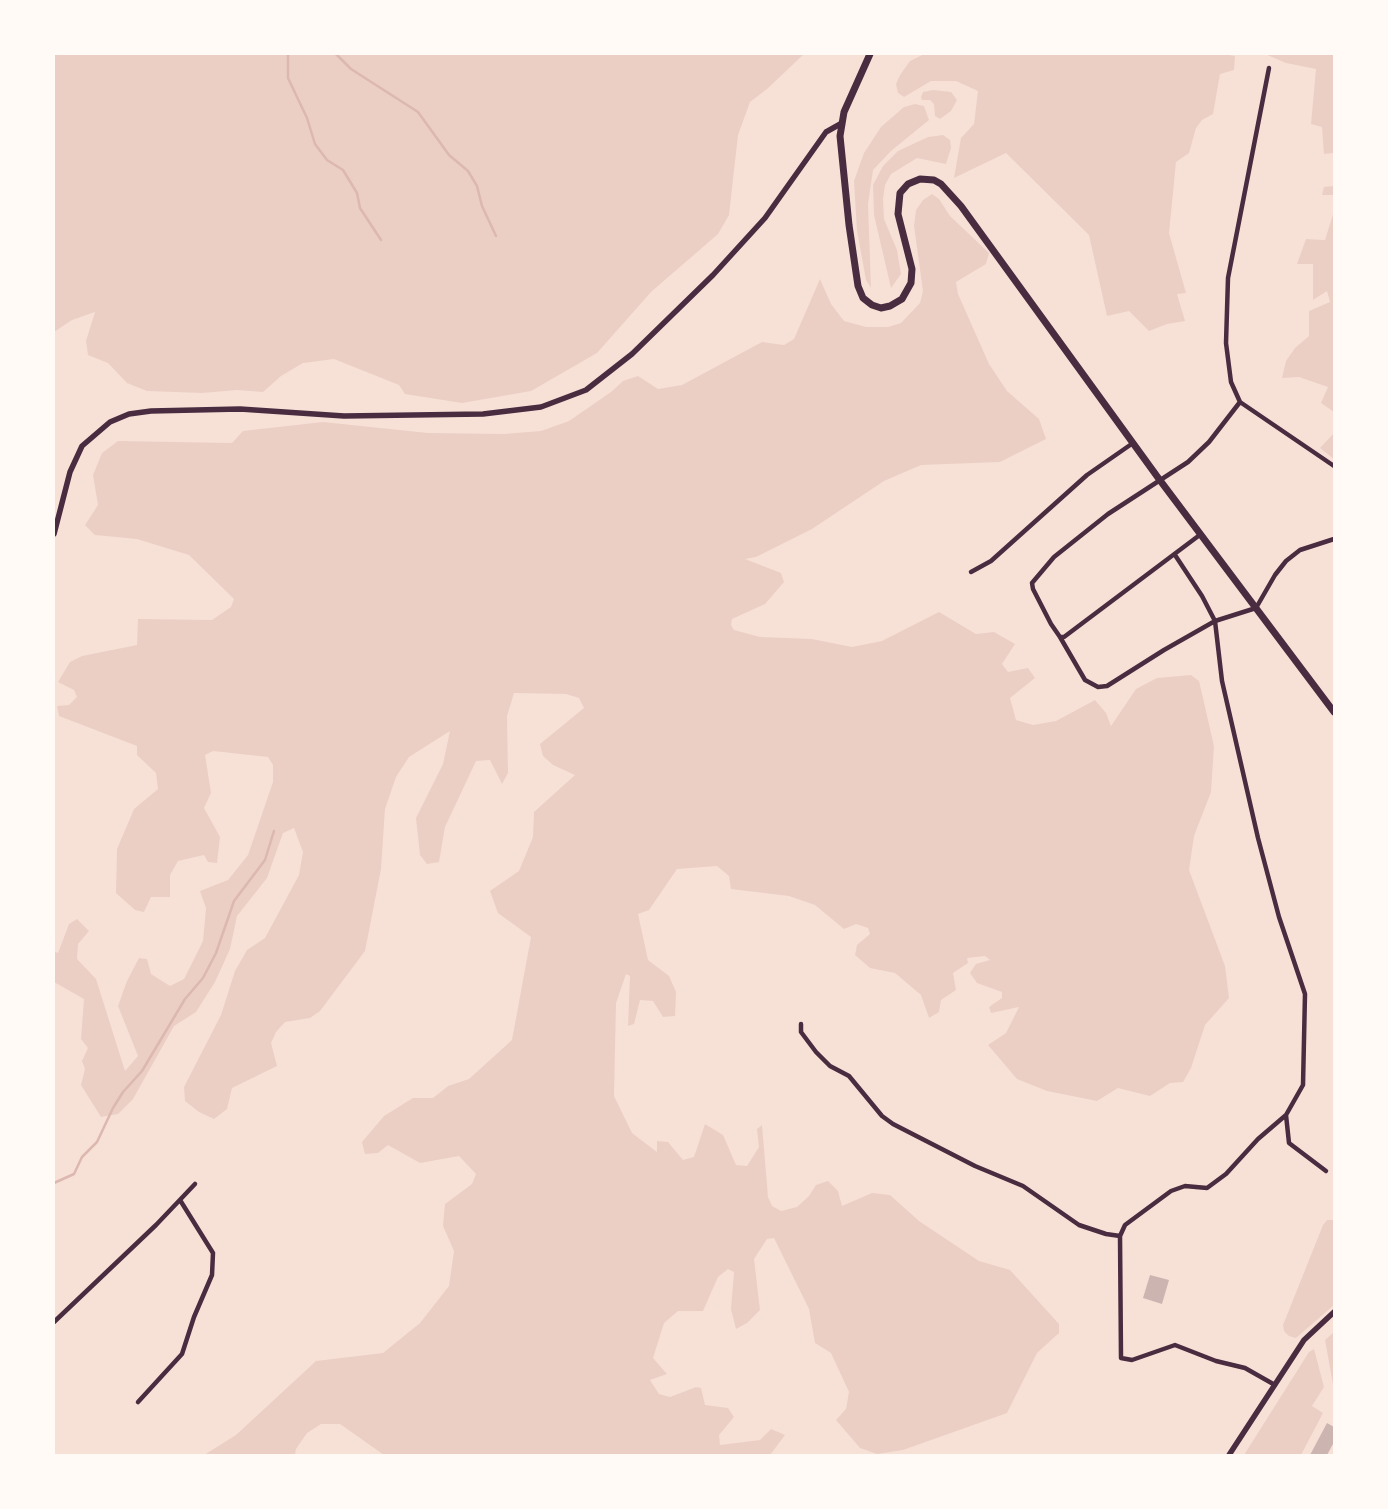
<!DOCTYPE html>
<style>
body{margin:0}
#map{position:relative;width:1388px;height:1509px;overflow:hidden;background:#f7e1d7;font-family:"Noto Sans",sans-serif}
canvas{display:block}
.frame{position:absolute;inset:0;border:55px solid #fffaf5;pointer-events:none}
</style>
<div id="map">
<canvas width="1388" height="1509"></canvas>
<div class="frame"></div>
</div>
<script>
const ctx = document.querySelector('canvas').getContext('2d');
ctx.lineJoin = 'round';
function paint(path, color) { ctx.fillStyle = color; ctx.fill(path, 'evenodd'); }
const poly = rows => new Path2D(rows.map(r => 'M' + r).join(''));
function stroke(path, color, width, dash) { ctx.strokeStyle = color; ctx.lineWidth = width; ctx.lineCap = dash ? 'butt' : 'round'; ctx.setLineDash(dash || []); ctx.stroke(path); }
paint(poly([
 [54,54,804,54,767,89,750,102,738,135,729,215,718,234,651,292,597,353,531,391,462,403,405,394,399,385,334,359,303,363,281,376,263,392,237,390,202,393,147,391,127,383,108,363,88,355,86,341,95,312,72,320,54,332],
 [924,54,1224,54,1235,56,1234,70,1220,74,1213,114,1202,120,1196,128,1189,153,1176,162,1169,233,1186,293,1177,294,1185,321,1167,324,1149,331,1129,311,1107,316,1089,235,1006,153,954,178,961,138,974,124,978,91,956,81,931,81,904,97,898,93,896,84,900,75,910,61],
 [1265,54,1334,54,1334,195,1322,195,1324,187,1334,186,1333,153,1324,154,1322,127,1311,124,1316,69,1286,63],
 [933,90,951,92,957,100,951,111,940,119,935,116,934,104,930,100,922,100,921,97,923,92],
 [915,104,924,106,929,120,891,151,873,170,868,204,871,288,866,280,857,231,854,181,864,153,881,127,904,107],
 [943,135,950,140,951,148,946,164,917,158,891,174,885,185,883,199,884,219,897,250,901,274,891,288,874,215,873,185,883,166,898,151,928,137],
 [932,194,939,199,950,216,989,253,986,264,956,282,958,294,989,364,1007,391,1039,419,1046,439,1000,462,921,465,884,481,812,529,756,557,745,559,781,573,784,582,765,604,732,619,731,625,734,630,760,637,812,639,852,647,882,641,939,612,976,634,994,632,1015,644,1002,664,1008,672,1028,668,1035,678,1010,698,1016,720,1033,725,1056,721,1095,700,1106,713,1111,726,1136,689,1157,678,1191,675,1199,681,1214,746,1211,792,1194,836,1189,870,1225,966,1229,998,1205,1025,1191,1068,1183,1082,1170,1083,1150,1096,1118,1088,1097,1101,1047,1091,1017,1079,988,1045,1006,1033,1019,1007,991,1013,989,1007,1002,998,1002,992,977,983,970,973,976,964,990,960,985,956,967,958,968,963,953,973,956,990,941,1000,939,1012,929,1018,921,995,895,973,870,968,855,955,857,945,870,934,868,928,856,924,844,929,815,905,789,896,731,889,729,876,717,866,677,869,649,910,638,914,648,960,669,976,676,992,675,1016,663,1017,653,1001,640,1000,634,1024,628,1026,630,976,626,974,616,1003,614,1096,632,1133,657,1152,657,1141,668,1142,683,1160,694,1157,705,1124,723,1135,736,1165,747,1166,759,1147,757,1129,762,1125,768,1197,772,1206,781,1211,797,1207,809,1196,816,1185,828,1181,838,1191,842,1206,872,1193,890,1195,919,1221,979,1261,1010,1270,1059,1324,1059,1333,1037,1353,1007,1413,903,1450,877,1454,860,1448,836,1420,846,1409,849,1392,831,1353,815,1343,809,1309,774,1238,767,1239,754,1259,760,1310,747,1323,736,1329,731,1309,734,1272,728,1269,718,1277,703,1311,678,1311,664,1323,653,1358,667,1374,650,1380,659,1394,670,1397,696,1387,701,1388,705,1405,728,1408,734,1417,719,1435,720,1445,760,1440,771,1429,785,1435,770,1455,384,1455,340,1424,321,1424,307,1433,296,1449,295,1455,204,1455,236,1435,316,1361,383,1353,420,1323,449,1286,454,1251,443,1226,445,1204,472,1184,476,1174,459,1156,420,1163,388,1145,378,1153,365,1154,362,1142,384,1116,413,1098,433,1098,448,1086,469,1079,512,1040,531,937,498,913,490,891,519,871,533,837,534,812,575,775,553,765,543,756,540,744,584,708,579,698,566,694,514,693,507,716,508,773,502,784,490,760,476,761,445,827,439,862,427,864,420,855,416,818,443,764,450,731,409,757,396,777,385,809,381,869,365,951,320,1011,310,1018,285,1022,276,1032,271,1043,277,1066,232,1088,227,1109,214,1119,199,1112,185,1101,184,1087,221,1015,235,971,247,950,265,938,299,875,303,852,294,828,283,833,267,878,237,916,230,949,215,982,196,1012,174,1026,133,1099,118,1114,101,1117,81,1085,85,1069,82,1061,88,1048,81,1039,84,999,54,982,54,951,58,953,69,924,77,919,89,931,78,944,77,959,96,979,125,1071,138,1056,118,1006,127,981,139,958,147,959,151,974,170,986,184,979,203,941,206,908,200,891,228,880,248,855,273,782,273,765,268,757,213,751,205,755,211,793,204,808,220,837,217,863,208,862,204,855,178,861,170,875,170,897,151,897,144,912,135,910,116,893,117,849,134,809,158,789,156,773,137,755,137,746,59,716,57,706,69,705,77,697,74,690,58,682,70,662,82,656,137,645,138,619,212,620,231,607,234,599,189,555,137,539,95,535,85,525,98,505,93,475,102,453,118,441,232,443,243,431,323,422,428,433,504,434,541,431,569,421,611,392,623,381,638,376,658,389,682,385,762,342,784,345,794,339,820,279,831,304,844,321,866,327,888,327,901,323,920,303,923,291,914,226,916,210,923,200],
 [1334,211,1334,412,1321,403,1328,387,1299,377,1282,378,1286,361,1295,348,1309,336,1309,311,1330,302,1327,291,1313,300,1313,264,1297,264,1306,239,1325,240],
 [1334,433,1334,459,1320,448],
 [1327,1220,1334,1220,1334,1305,1296,1338,1289,1336,1284,1331,1283,1325,1323,1225],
 [1334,1332,1334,1390,1325,1340],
 [1314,1349,1324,1387,1312,1406,1323,1413,1301,1455,1244,1455,1309,1352]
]), '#ebcfc5');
stroke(poly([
 [288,54,288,78,307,118,315,144,327,160,343,170,357,193,360,208,381,240],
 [336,54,351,69,418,112,449,155,468,171,477,186,482,206,496,236],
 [54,1183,74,1174,82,1157,97,1142,113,1108,123,1092,142,1071,185,999,203,978,216,953,234,901,265,860,274,831]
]), '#dcb8b0', 2.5);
paint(poly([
 [1150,1275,1169,1280,1162,1304,1143,1298],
 [1327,1423,1334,1427,1334,1442,1327,1455,1310,1455]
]), '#ccb4b1');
stroke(poly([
 [1269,68,1228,278,1226,343,1231,382,1240,402,1334,466],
 [1201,534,1064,637,1060,637,1051,624,1033,589,1032,583,1054,557,1108,514,1188,462,1209,442,1240,402],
 [971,572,991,561,1087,475,1133,443],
 [1060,637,1085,680,1098,687,1107,686,1164,650,1215,621,1202,596,1175,555],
 [801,1024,801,1032,816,1052,830,1066,849,1076,882,1116,893,1124,975,1166,1023,1186,1079,1225,1106,1234,1120,1236],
 [1326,1171,1289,1143,1286,1115,1303,1085,1305,994,1279,917,1258,838,1222,681,1215,621,1256,608,1275,575,1286,561,1300,550,1334,539],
 [54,1322,156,1225,195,1184],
 [1275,1385,1245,1368,1216,1361,1175,1345,1132,1360,1121,1358,1120,1236,1125,1225,1171,1191,1185,1186,1207,1188,1226,1174,1258,1139,1286,1115],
 [138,1402,182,1354,194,1317,212,1275,213,1253,180,1200]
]), '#4a2c40', 4.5);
stroke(poly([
 [54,534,70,472,82,446,110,422,129,414,151,411,240,409,344,416,483,414,541,407,586,390,632,354,713,275,765,218,826,132,842,123],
 [1229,1455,1304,1340,1334,1312]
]), '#4a2c40', 5.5);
stroke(poly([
 [870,54,844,112,840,136,849,225,858,286,863,298,872,305,881,308,890,306,902,299,911,283,912,269,898,214,900,193,908,184,920,179,934,180,941,184,961,206,1159,479,1334,712]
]), '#4a2c40', 7);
</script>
